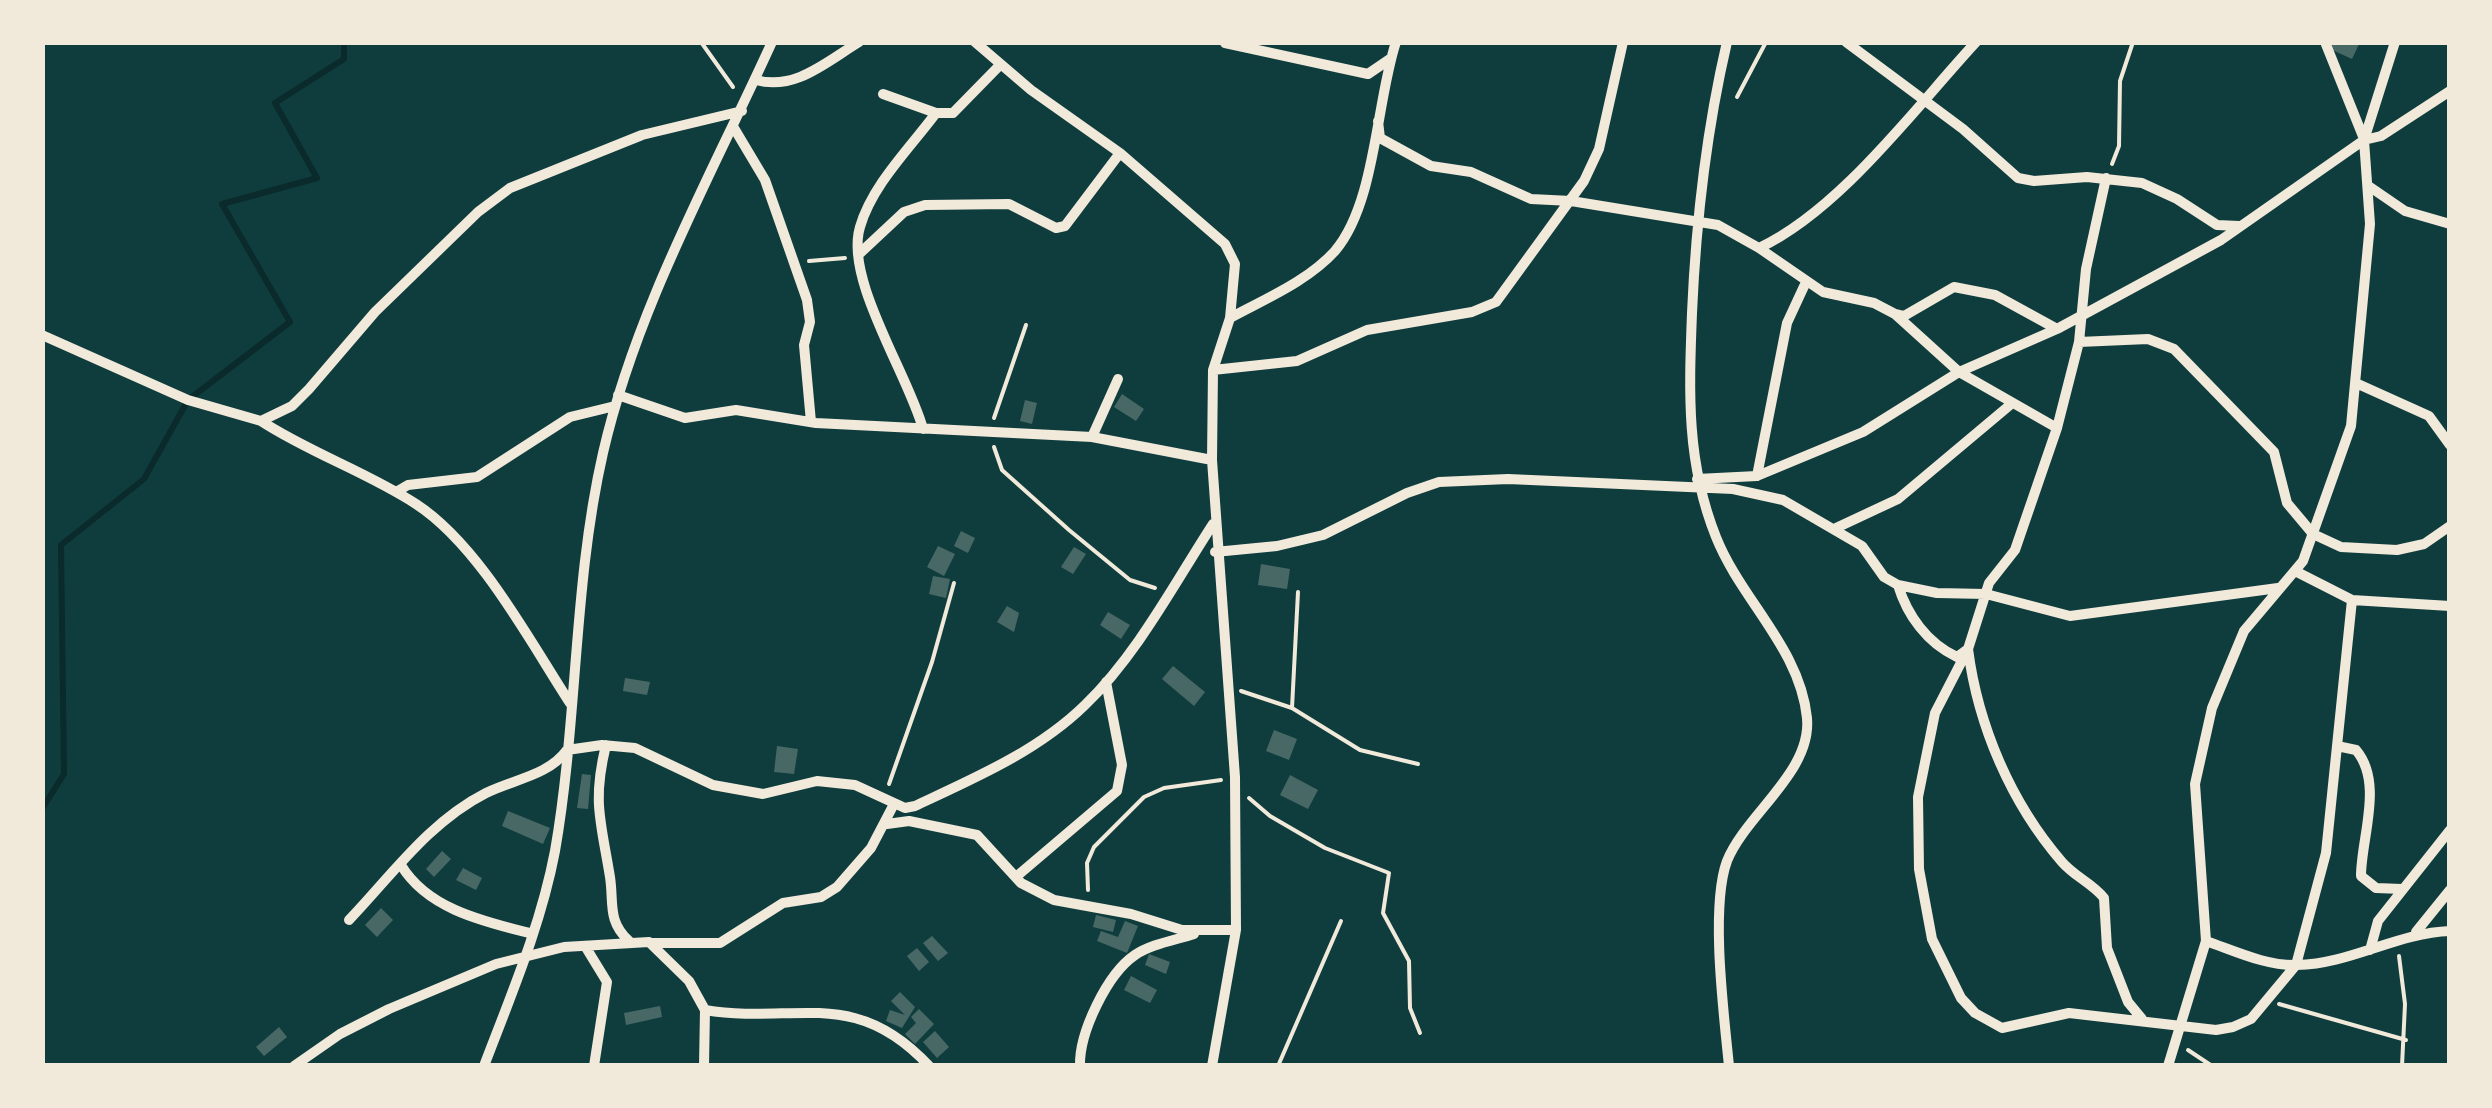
<!DOCTYPE html>
<style>
body{margin:0}
#map{position:relative;width:2492px;height:1108px;overflow:hidden;background:#0f3d3e;font-family:Montserrat,sans-serif}
canvas{display:block}
.frame{position:absolute;inset:0;border:45px solid #f1e9da;pointer-events:none}
</style>
<div id="map">
<canvas width="2492" height="1108"></canvas>
<div class="frame"></div>
</div>
<script>
const g = document.querySelector('canvas').getContext('2d');
g.lineJoin = 'round';
function strokePath(path, color, width, dash) {
  g.strokeStyle = color;
  g.lineWidth = width;
  g.lineCap = dash ? 'butt' : 'round';
  g.setLineDash(dash || []);
  g.stroke(path);
}
function paint(path, color) {
  g.fillStyle = color;
  g.fill(path, 'evenodd');
}
strokePath(new Path2D(`
 M42 809 64 774 61 545 144 479 188 400 290 322 222 204 317 178 275 103 344 59V42`), '#0a2a2b', 6);
paint(new Path2D(`
 M2332 42H2360L2352 59 2330 49Z
 M1122 394 1144 409 1136 421 1114 407Z
 M1025 400 1037 403 1032 424 1020 421Z
 M961 531 975 538 968 553 954 546Z
 M938 546 955 554 944 576 927 567Z
 M1074 547 1086 554 1073 574 1061 567Z
 M1261 564 1290 569 1287 589 1258 585Z
 M933 576 950 579 946 598 929 594Z
 M1007 606 1019 613 1014 632 997 622Z
 M1108 612 1130 625 1121 639 1100 625Z
 M1173 666 1205 692 1194 706 1162 679Z
 M625 678 650 682 647 695 623 691Z
 M1274 730 1297 739 1289 760 1266 751Z
 M777 746 798 749 794 774 774 772Z
 M582 774 591 775 588 809 577 808Z
 M1290 775 1318 790 1308 809 1280 795Z
 M508 811 550 828 543 844 502 826Z
 M442 851 451 859 434 877 426 869Z
 M463 868 482 878 476 890 456 880Z
 M381 908 393 920 377 937 365 925Z
 M1096 915 1116 920 1113 932 1093 927Z
 M1125 921 1138 926 1127 953 1097 941 1101 931 1118 937Z
 M932 936 948 953 938 961 923 943Z
 M917 948 929 962 919 971 907 956Z
 M1149 954 1170 962 1166 974 1145 965Z
 M1131 976 1157 990 1150 1003 1124 990Z
 M900 992 915 1007 902 1028 886 1021 890 1010 905 1015 891 1001Z
 M660 1006 662 1017 626 1025 624 1013Z
 M919 1009 934 1024 915 1044 905 1034 916 1023 911 1017Z
 M279 1027 287 1037 264 1056 256 1047Z
 M935 1031 949 1047 937 1058 923 1042Z`), '#486865');
strokePath(new Path2D(`
 M701 42 733 87
 M1737 97 1766 42
 M2112 164 2119 146 2120 81 2133 42
 M809 261 845 258
 M994 418 1026 325
 M994 447 1002 470 1069 530 1130 580 1155 588
 M1241 691 1292 708 1360 750 1418 764
 M1292 708 1298 592
 M889 784 932 662 954 583
 M1249 798 1270 816 1325 848 1389 873 1383 913 1409 961 1410 1008 1420 1033
 M1088 890 1087 863 1094 847 1144 797 1164 788 1221 780
 M2399 956 2405 1004 2402 1066
 M2279 1004 2406 1040
 M2188 1050 2212 1066
 M1278 1066 1341 921`), '#f1e9da', 4);
strokePath(new Path2D(`
 M975 42 1031 90 1120 153 1225 244 1235 264 1230 318 1213 370 1212 460 1235 777 1236 930 1212 1066
 M1727 42C1706 132 1696 221 1692 313 1689 392 1686 462 1716 537 1741 600 1800 648 1807 718 1812 772 1746 814 1727 861 1710 907 1724 1015 1729 1066
 M1846 42 1963 129 2018 178 2034 181 2087 177 2142 183 2177 199 2217 225 2239 226
 M2325 42 2364 139
 M1225 43 1368 74 1390 59
 M756 80C795 91 826 62 859 42
 M883 94 936 113H953L1000 65
 M1378 121 1380 138 1431 166 1471 172 1531 199 1571 201 1718 225 1759 248 1823 292 1874 303 1895 314 1959 372 2057 428
 M734 128 765 180 807 300 810 322 804 345 811 422
 M2106 178 2086 269 2079 342 2057 428 2015 550 1989 583 1968 649 1935 713 1918 797 1919 869 1932 939 1961 998 1975 1013 2002 1028 2069 1013 2216 1030 2233 1027 2251 1019 2296 965 2326 853 2352 600
 M2370 187 2405 211 2450 224
 M1759 248C1840 210 1915 108 1976 42
 M858 255 904 212 925 205 1009 204 1056 228 1065 226 1120 153
 M1896 314 1904 316 1954 287 1995 295 2057 329
 M1230 318C1265 299 1308 281 1335 251 1376 203 1376 102 1396 42
 M42 335 188 400 261 421 292 406 309 389 375 312 478 212 510 188 642 135 742 111
 M2079 342 2148 339 2174 349 2274 452 2287 503 2313 534 2341 547 2397 550 2424 544 2450 526
 M1213 370 1297 361 1367 330 1472 312 1496 302 1584 181 1599 149 1623 42
 M2358 384 2429 416 2450 445
 M618 395 685 418 736 410 816 423 1092 437 1212 460
 M261 421C310 453 367 472 416 504 479 545 529 640 570 703
 M923 429C909 376 844 279 860 227 872 185 910 148 936 113
 M1092 437 1118 379
 M1757 476 1787 323 1806 282
 M1697 479 1757 476 1863 432 1959 372 2057 329 2221 240 2364 140 2381 136 2450 91
 M396 492 408 485 477 477 570 417 615 406
 M1836 528 1898 499 2010 405
 M1215 552 1277 546 1323 535 1407 493 1439 482 1508 479 1733 489 1783 500 1862 546 1884 577 1898 585 1937 593 1986 594 2070 616 2278 588
 M2295 571 2352 600 2450 606
 M1898 585C1907 615 1927 643 1957 657L1968 649C1978 726 2011 803 2062 862 2075 877 2092 883 2104 898L2107 948 2128 1002 2142 1019
 M606 745C592 802 601 821 610 877 614 903 607 921 629 941
 M2337 746 2356 750C2384 783 2361 838 2361 876L2376 888 2402 889
 M887 824 909 821 977 835 1021 883 1054 900 1131 914 1182 930H1236
 M401 865C428 910 486 922 533 934
 M1017 876 1117 791 1122 765 1106 682
 M349 920C392 875 429 822 486 793 514 779 548 776 567 750L602 745 635 748 713 785 763 794 817 781 855 785 905 808 915 806C975 778 1038 751 1085 705 1137 655 1174 584 1213 524
 M2416 932 2450 890
 M2206 941C2235 951 2266 966 2297 965 2351 964 2396 933 2450 931
 M651 943H720L783 903 821 897 837 887 871 848 894 804
 M585 946 607 982 594 1066
 M2370 950 2378 921 2450 830
 M294 1066 340 1034 389 1009 496 964 564 947 649 942 689 981 705 1010C794 1025 854 985 929 1066
 M484 1066C511 995 541 925 555 851 578 719 573 584 603 453 636 309 711 176 772 42
 M704 1066 705 1010
 M1080 1066C1079 1033 1107 974 1135 955 1151 944 1176 940 1194 934
 M2168 1066 2206 941 2195 784 2212 708 2244 631 2303 561 2351 426 2370 224 2364 140 2395 42`), '#f1e9da', 10);
</script>
